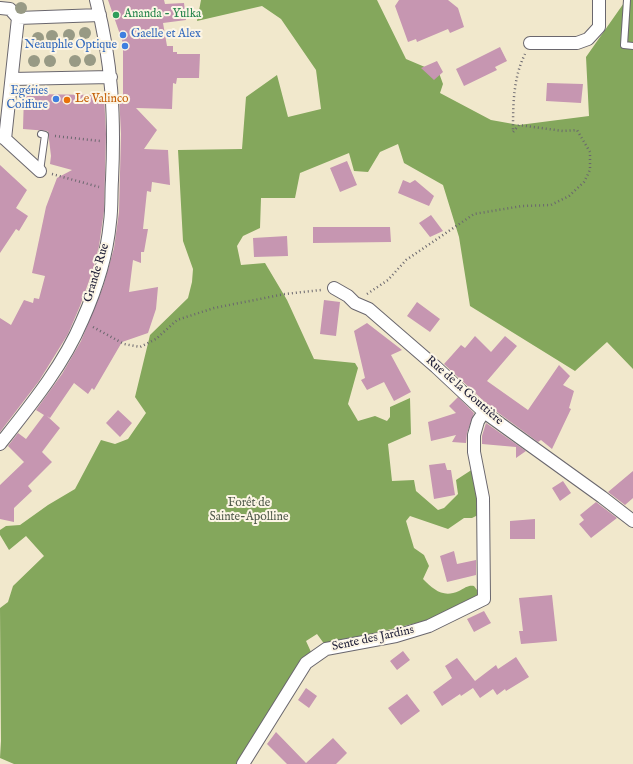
<!DOCTYPE html>
<meta charset="utf-8">
<style>
body{margin:0}
canvas{display:block;background:#f1e8cc}
</style>
<canvas width="633" height="764"></canvas>
<script>
const g = document.querySelector('canvas').getContext('2d');
g.lineJoin = 'round';
function paint(path, color) {
  g.fillStyle = color;
  g.fill(path, 'evenodd');
}
function strokePath(path, color, width, dash) {
  g.strokeStyle = color;
  g.lineWidth = width;
  g.lineCap = dash ? 'butt' : 'round';
  g.setLineDash(dash || []);
  g.stroke(path);
}
function write(font, color, halo, rows, align = 'center') {
  g.font = font + ' "IM FELL English",serif';
  g.lineWidth = 4;
  g.setLineDash([]);
  g.textBaseline = 'middle';
  g.strokeStyle = halo;
  g.fillStyle = color;
  for (const [text, x, y, turn = 0] of rows) {
    g.save();
    g.translate(x, y);
    g.rotate((+turn || 0) * Math.PI / 180);
    g.textAlign = isNaN(turn) ? turn : align;
    if (halo) g.strokeText(text, 0, 0);
    g.fillText(text, 0, 0);
    g.restore();
  }
}
paint(new Path2D(`
 M201 0H377L406 59 439 73 443 84 440 93 491 120 519 125 589 116 586 57 626 0H633V369L607 342 575 371 470 306 459 237 443 185 404 163 398 144 380 152 368 172 354 171 349 153 300 173 295 198H261L260 228 243 236 237 246 241 265 265 263 287 300 314 359 355 363 358 368 348 404 358 421 375 416 387 421 390 417V407L410 398 411 434 388 444 392 481 414 480 416 491 438 510 444 508 458 494 456 480 473 469 478 472V515L472 518H464L448 529 410 516 406 521 414 548 424 555 429 566 423 579C434 590 443 598 459 591 465 588 468 585 474 586L480 594 433 619 325 645 317 634 306 641 311 652 237 764H14L0 758 1 741 0 608 8 602 13 586 44 556 26 536 9 550 0 535V530L6 526 20 525 48 505 75 489 101 440 115 444 128 439 146 413 135 397 150 335 188 298 192 282 193 269 183 241 178 150 242 149 246 97 277 75 288 117 321 109 316 70 281 19 262 6 197 21Z`), '#84a75c');
paint(new Path2D(`
 M108 0H164L165 4 184 3 186 20 163 23 167 46H173V52H177V54H200L199 78H177L176 84 173 83 172 109 136 108 157 130 144 149 168 150 170 185 152 182 151 192 147 191 143 229H148L144 252H141V263L133 260 129 292 158 287 156 309 148 333 122 342 94 390 92 388 88 394 74 383 50 418 47 416 60 428 42 452 52 462 28 486 32 491 14 508V522L0 519V485L24 462 8 446 18 433 26 439 44 415 36 410 62 374 81 341 103 287 114 248 119 212 121 134 119 95H123V43Z
 M399 0H448L458 8 464 27 450 33 448 29 417 42 416 39 408 42 395 6Z
 M500 47 507 61 495 67 497 70 464 86 456 69Z
 M437 61 443 72 434 80 421 68Z
 M547 83 583 84 581 103 546 101Z
 M24 94 104 95 106 134 104 211 99 246 93 270 80 306 68 334 39 381 0 432V318L11 325 24 300 33 303 34 298 39 299 45 276 32 273 46 207 57 178 72 170 50 164 51 156 48 131 23 129Z
 M347 161 357 185 340 192 330 168Z
 M0 165 27 190 16 208 28 216 19 231 16 229 0 253Z
 M403 180 410 183 415 180 434 196 429 206 398 193Z
 M431 215 443 231 430 237 419 223Z
 M313 227H390L391 242 313 243Z
 M287 236 288 256 254 257 253 238Z
 M324 300 340 302 336 336 320 334Z
 M417 302 440 319 430 332 407 316Z
 M367 323 402 350 391 355 411 392 394 401 384 382 367 390 361 380 365 378 354 331Z
 M475 336 491 352 505 336 517 346 487 381 528 410 559 365 570 376 563 385 574 391 569 408 571 409 552 449 541 440 538 442 489 406 444 364 461 345 465 348Z
 M458 397 474 413 467 433 466 443 452 442 456 435 431 441 428 422 456 413 449 406Z
 M118 410 132 423 120 437 106 423Z
 M486 423 526 451 516 458V447L482 444V436Z
 M445 463 447 470H451L455 495 434 499 429 465Z
 M633 471V498L625 505 608 492Z
 M563 481 571 493 560 501 552 488Z
 M596 502 617 518 591 538 579 524 584 520 580 515Z
 M535 519V539H510V521Z
 M454 551 457 564 476 560V575L447 582 440 556Z
 M552 595 557 641 521 644 519 631H523L519 598Z
 M484 611 491 623 474 632 467 619Z
 M403 651 410 660 397 670 390 661Z
 M516 657 529 677 506 691 505 689 497 695 493 689 480 698 473 688 461 696 460 694 442 706 433 692 452 678 445 666 457 658 475 681 496 665 498 669Z
 M306 688 317 696 309 708 298 700Z
 M407 694 420 711 401 725 388 708Z
 M276 732 306 763 333 738 347 753 336 764H287L267 744Z`), '#c696b1');
const service = new Path2D(`
 M627 0 624 45 633 46
 M40 171 45 135 41 134`);
const minor = new Path2D(`
 M0 8 10 9 18 18
 M530 43H577L588 39 599 27V0
 M12 79 111 77
 M0 136 5 139 40 171
 M5 139 18 18 100 15
 M334 288 348 296 355 303 369 309 436 367 484 412 602 497 633 521
 M0 444C30 406 63 366 82 321 96 290 107 255 110 222 112 208 111 194 112 180 115 117 112 61 96 0
 M243 764 306 663 326 649 396 636 429 626 484 599 483 498 474 452V435L478 421 484 412`);
strokePath(service, '#6a676e', 8);
strokePath(minor, '#6a676e', 14);
strokePath(new Path2D(`
 M55 136 100 141
 M52 174 99 187
 M367 294 388 280 406 260 474 214 522 206 551 205 569 196 584 182 590 170V152L577 130 563 131 519 125 513 132C513 106 513 78 525 54
 M93 327 124 344 140 347 156 339 177 320 214 308 285 294 321 290`), '#6a676e', 2.5, [1, 3]);
strokePath(service, '#fff', 6);
strokePath(minor, '#fff', 12);
g.fillStyle = '#989a85';
for (const [x, y] of [
 [21,8],
 [85,33],
 [69,35],
 [52,36],
 [38,38],
 [90,60],
 [34,61],
 [50,61],
 [75,61]
]) {
  g.beginPath();
  g.arc(x, y, 6, 0, 2 * Math.PI);
  g.fill();
}
for (const [x, y, r, color] of [
 [116,15,4,"#2e9e5b"],
 [123,35,4,"#3f7fe0"],
 [125,46,4,"#3f7fe0"],
 [56,99,4,"#3f7fe0"],
 [67,100,4,"#e8710a"]
]) {
  const dot = new Path2D();
  dot.arc(x, y, r, 0, 2 * Math.PI);
  g.fillStyle = color;
  g.fill(dot);
  strokePath(dot, '#fcf5e5', 1.5);
}
write('12px', '#27864d', '#fcf5e5', [
 ["Ananda - Yulka",124,15]
], 'left');
write('12px', '#366cbe', '#fcf5e5', [
 ["Gaelle et Alex",131,35,"left"],
 ["Neauphle Optique",117,46],
 ["Egéries",48,92],
 ["Coiffure",48,106]
], 'right');
write('12px', '#c56008', '#fcf5e5', [
 ["Le Valinco",75,100]
], 'left');
write('12px', '#22223b', '#fcf5e5', [
 ["Grande Rue",97,273,-73],
 ["Rue de la Gouttière",464,391,41],
 ["Sente des Jardins",373,639,-12]
]);
write('12px', '#505a4b', '#fcf5e5', [
 ["Forêt de",249,504],
 ["Sainte-Apolline",249,518]
]);
</script>
